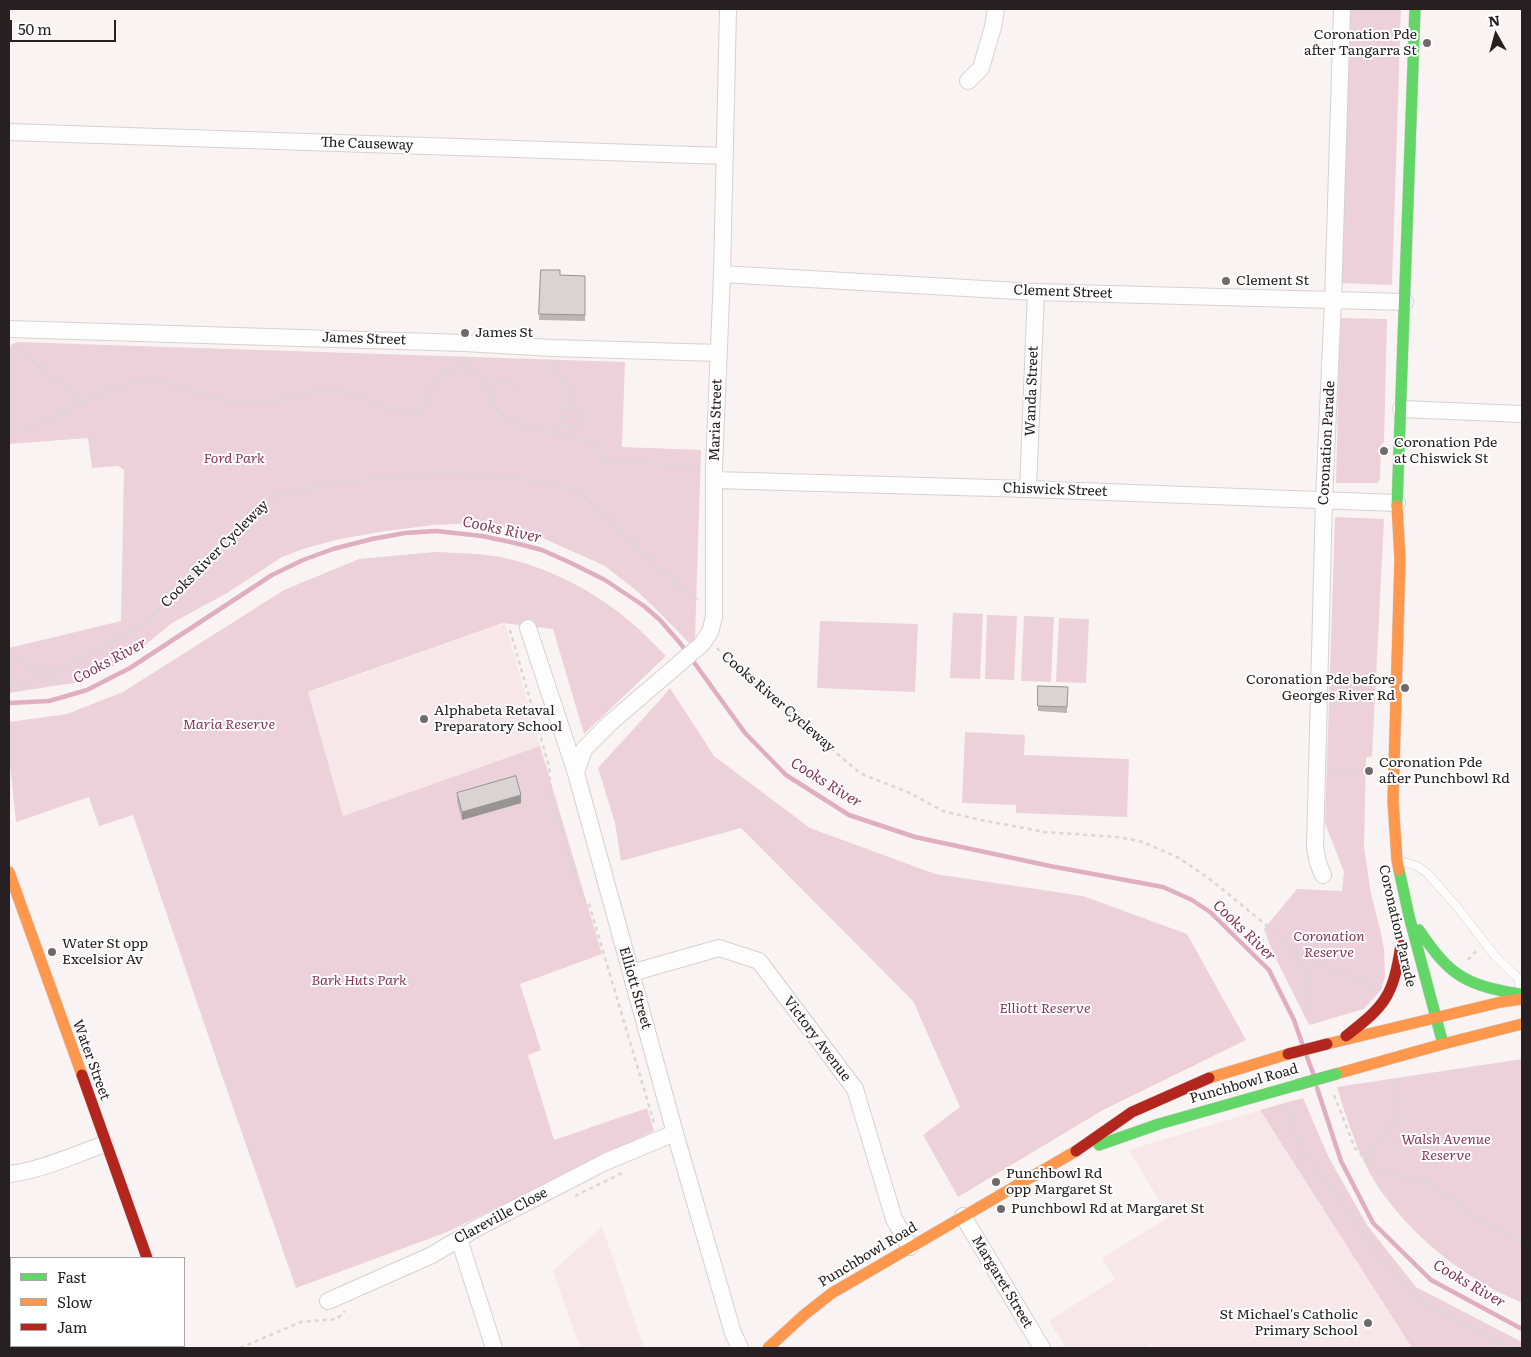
<!DOCTYPE html>
<style>
body{margin:0}
#map{position:relative;width:1531px;height:1357px;overflow:hidden;background:#f9f3f4;font-family:Literata,serif}
canvas{display:block}
.frame{position:absolute;inset:0;border:10px solid #272022;pointer-events:none}
.legend{position:absolute;left:10px;top:1257px;width:175px;height:90px;box-sizing:border-box;background:#fff;border:1px solid #a9a6a7;margin:0;padding:6px 9px;list-style:none;font-size:15px;color:#272022}
.legend li{display:flex;align-items:center;gap:10px;height:25px}
.legend b{width:25px;border:1px solid #a9a6a7}
.north{position:absolute;left:1471px;top:10px;width:50px;height:50px;-webkit-text-stroke:4px #fff;paint-order:stroke;rotate:353deg;font-size:14px;font-weight:700;line-height:20px;text-align:center;color:#272022}
.north::after{content:'';display:block;margin:auto;width:18px;height:22px;background:#272022;clip-path:polygon(50% 0,100% 100%,50% 72%,0 100%)}
.scale{position:absolute;left:10px;top:20px;width:106px;height:22px;box-sizing:border-box;border:2px solid #272022;border-top:0;padding-left:6px;font-size:15px;line-height:18px;white-space:nowrap;color:#272022;-webkit-text-stroke:4px #fff;paint-order:stroke}
</style>
<div id="map">
<canvas width="1531" height="1357"></canvas>
<div class="frame"></div>
<ul class="legend">
<li><b style="height:6px;background:#63d668"></b>Fast</li>
<li><b style="height:6px;background:#ff974d"></b>Slow</li>
<li><b style="height:6px;background:#b3261e"></b>Jam</li>
</ul>
<div class="north">N</div>
<div class="scale">50 m</div>
</div>
<script>
const g = document.querySelector('canvas').getContext('2d');
g.lineJoin = 'round';
function paint(path, color) {
  g.fillStyle = color;
  g.fill(path, 'evenodd');
}
function strokePath(path, color, width, dash) {
  g.strokeStyle = color;
  g.lineWidth = width;
  g.lineCap = dash ? 'butt' : 'round';
  g.setLineDash(dash || []);
  g.stroke(path);
}
function write(font, color, halo, rows, align = 'center') {
  g.font = font + ' Literata,serif';
  g.lineWidth = 4;
  g.setLineDash([]);
  g.textBaseline = 'middle';
  g.strokeStyle = halo;
  g.fillStyle = color;
  for (const [text, x, y, turn = 0] of rows) {
    g.save();
    g.translate(x, y);
    g.rotate((+turn || 0) * Math.PI / 180);
    g.textAlign = isNaN(turn) ? turn : align;
    if (halo) g.strokeText(text, 0, 0);
    g.fillText(text, 0, 0);
    g.restore();
  }
}
paint(new Path2D(`
 M505 623 540 746 343 816 308 693Z
 M1260 1110 1412 1348H1155L1151 1344 1144 1348H1066L1049 1321 1115 1279 1102 1258 1169 1217 1129 1150Z
 M602 1227 644 1348H580L553 1271Z`), '#f7e7eb');
paint(new Path2D(`
 M1349 9H1401L1392 285 1341 283Z
 M1340 318 1387 319 1384 442 1381 445 1380 479 1377 483H1336Z
 M17 342 625 362 622 447 701 450 695 639 689 643 663 616 638 592 605 566 527 531 475 523 434 525 386 531 340 539 306 548 282 557 227 593 172 623 133 655 110 668 80 682 9 693V648L121 621 124 470 118 466 92 468 88 438 9 444V349L12 344Z
 M1335 517 1384 519 1372 756 1366 758 1364 847 1371 894 1381 933 1384 949 1385 977 1381 990 1364 1009 1309 1025 1273 953 1264 929 1297 889 1342 891 1344 872 1325 823Z
 M435 552C456 553 479 553 500 557 547 566 598 593 633 624 645 634 655 645 666 656L584 734 553 629 503 623 308 692 343 816 540 746 602 954 520 984 541 1050 528 1055 554 1140 647 1108 654 1131 447 1232 296 1288 219 1067 133 815 99 826 89 797 16 822 9 755V722L67 714 123 692 284 590 359 559Z
 M953 613 983 614 980 679 950 678Z
 M987 615 1017 616 1014 680 985 679Z
 M1024 616 1054 617 1051 682 1021 681Z
 M1059 618 1089 619 1086 683 1056 682Z
 M820 621 918 624 915 692 817 688Z
 M670 688 714 756 810 828 935 874 1083 896 1187 934 1246 1040 1103 1110 958 1197 923 1135 960 1107 913 1001 741 828 621 861 615 823 598 768 659 701Z
 M965 732 1025 735 1024 755 1129 759 1127 817 1016 813V805L962 803Z
 M1522 1059V1303C1510 1297 1497 1292 1485 1285 1438 1257 1396 1219 1369 1172 1356 1147 1345 1114 1337 1087Z
 M1303 1098 1329 1158 1367 1225 1416 1287 1522 1342V1348H1412L1260 1110Z`), '#edd1da');
strokePath(new Path2D(`
 M9 703 49 701 87 690 130 668 272 575 303 560 333 549 372 539 405 533 436 531 482 536 515 543 542 550 571 563 605 580 644 606 660 620 680 643 745 733 786 775 849 815 915 837 1050 866 1163 887 1192 900 1210 912 1269 970 1294 1020 1302 1043
 M1307 1057 1313 1073
 M1317 1088 1341 1161 1373 1223 1431 1280 1522 1329`), '#e0aec0', 4.5);
const lane = new Path2D(`
 M1401 861 1417 866 1427 873 1458 908 1495 956 1518 978 1521 990`);
const street = new Path2D(`
 M968 81 981 68 993 27 996 9
 M9 132 725 156
 M722 274 1036 292 1405 302
 M9 329 464 343 553 348 718 353
 M1401 409 1522 414
 M714 480 1028 489 1397 503
 M1028 489 1036 292
 M528 628 576 773 675 1133 733 1333 740 1348
 M576 773 584 749 610 723 702 644 710 632 714 617V467L722 274 728 9
 M1323 875 1318 863 1315 847 1324 500 1333 300 1342 9
 M631 973 719 948 759 961 855 1089 894 1219 910 1247
 M9 1174C42 1170 74 1155 105 1144
 M963 1216 1042 1348
 M459 1239 494 1348
 M328 1301 432 1255 477 1228 605 1162 675 1133
 M9 1333 11 1332`);
const fast = new Path2D(`
 M1397 506 1415 9
 M1399 870 1409 916 1443 1044
 M1419 930C1450 976 1465 985 1520 994
 M1099 1145 1159 1124 1297 1085`);
const slow = new Path2D(`
 M1397 506 1400 559 1393 801 1397 860 1399 870
 M9 872 82 1075
 M1327 1044 1501 1002 1522 999
 M1336 1074 1443 1044 1522 1024
 M1209 1078 1288 1054
 M768 1348 804 1315 832 1293 1076 1151`);
const jam = new Path2D(`
 M1346 1036C1386 1005 1393 996 1401 945
 M82 1075 147 1258
 M1076 1151 1132 1112 1209 1078
 M178 1346 179 1348`);
strokePath(lane, '#d7d0d2', 9);
strokePath(street, '#d7d0d2', 18);
strokePath(fast, '#d7d0d2', 12);
strokePath(slow, '#d7d0d2', 12);
strokePath(jam, '#d7d0d2', 12);
strokePath(new Path2D(`
 M14 345 83 402
 M464 357V366C470 370 477 374 482 380 490 391 492 409 504 416 530 433 561 431 588 443 597 447 604 457 612 462L698 466
 M553 362C553 374 564 380 569 390 572 396 573 403 573 409
 M487 390 502 380 517 387
 M559 434 562 409H583V424H561
 M13 436 101 394 127 383 153 380 176 386 205 396 232 402 267 403 328 389 346 391 359 396 373 404 401 413 416 411 426 404 435 383 446 373 457 368 464 366
 M510 630 549 766 551 796 582 900 589 904 655 1126
 M717 648 722 654 855 769 864 775 910 793 943 811 981 820 1045 832 1118 837 1143 842 1179 858 1211 880 1282 938 1294 951 1303 967 1314 1026
 M9 650 30 667 56 671
 M9 687 18 686 57 671 131 632 157 612 179 587 257 508 268 499 283 493 342 483 405 476 457 474 537 481 576 491 588 499 617 526 649 559 680 587 698 599
 M1331 771 1368 773
 M1295 951 1372 987
 M1468 960 1478 949
 M1334 1095 1355 1148 1374 1168 1380 1172 1396 1176 1429 1183 1440 1189 1466 1211 1522 1243
 M1286 1108 1301 1151 1327 1183 1384 1261 1423 1303 1510 1348
 M1367 1161 1377 1141 1398 1119 1393 1078
 M575 1196 622 1173
 M240 1348 301 1322 337 1319 345 1311`), '#d9d6d7', 2.5, [4, 4]);
strokePath(lane, '#fefdfd', 8);
strokePath(street, '#fefdfd', 16);
strokePath(fast, '#63d668', 11);
strokePath(slow, '#ff974d', 11);
strokePath(jam, '#b3261e', 11);
const fastBridge = new Path2D(`
 M1297 1085 1336 1074`);
const jamBridge = new Path2D(`
 M1288 1054 1327 1044`);
strokePath(fastBridge, '#b8a7ad', 12, []);
strokePath(jamBridge, '#b8a7ad', 12, []);
strokePath(fastBridge, '#63d668', 11);
strokePath(jamBridge, '#b3261e', 11);
paint(new Path2D(`
 M541 270 560 275 585 276V321L539 320Z
 M1038 686 1068 687 1067 713 1038 711Z
 M457 793 521 803 462 820 457 802Z`), '#bbb5b6');
paint(new Path2D(`
 M521 795V803L462 820V812Z`), '#989494');
const building = new Path2D(`
 M541 270H560V275L585 276V315L539 314Z
 M1038 686 1068 687 1067 707 1038 706Z
 M516 776 521 795 462 812 457 793Z`);
paint(building, '#d9d3d4');
strokePath(building, '#989494', 1);
for (const [x, y, r, color] of [
 [1427,43,5,"#706a6c"],
 [1226,281,5,"#706a6c"],
 [465,333,5,"#706a6c"],
 [1384,451,5,"#706a6c"],
 [1405,688,5,"#706a6c"],
 [424,719,5,"#706a6c"],
 [1369,771,5,"#706a6c"],
 [52,952,5,"#706a6c"],
 [996,1182,5,"#706a6c"],
 [1001,1209,5,"#706a6c"],
 [1368,1323,5,"#706a6c"]
]) {
  const dot = new Path2D();
  dot.arc(x, y, r, 0, 2 * Math.PI);
  g.fillStyle = color;
  g.fill(dot);
  strokePath(dot, '#fff', 2);
}
write('14px', '#272022', '#fff', [
 ["Coronation Pde",1417,35,"right"],
 ["after Tangarra St",1417,51,"right"],
 ["Clement St",1236,281],
 ["James St",475,333],
 ["Coronation Pde",1394,443],
 ["at Chiswick St",1394,459],
 ["Coronation Pde before",1395,680,"right"],
 ["Georges River Rd",1395,696,"right"],
 ["Alphabeta Retaval",434,711],
 ["Preparatory School",434,727],
 ["Coronation Pde",1379,763],
 ["after Punchbowl Rd",1379,779],
 ["Water St opp",62,944],
 ["Excelsior Av",62,960],
 ["Punchbowl Rd",1006,1174],
 ["opp Margaret St",1006,1190],
 ["Punchbowl Rd at Margaret St",1011,1209],
 ["St Michael's Catholic",1358,1315,"right"],
 ["Primary School",1358,1331,"right"]
], 'left');
write('14px', '#272022', '#fff', [
 ["The Causeway",367,144,2],
 ["Clement Street",1063,292,2],
 ["James Street",364,339,2],
 ["Wanda Street",1032,391,-88],
 ["Maria Street",716,420,-88],
 ["Coronation Parade",1327,443,-87],
 ["Chiswick Street",1055,490,2],
 ["Cooks River Cycleway",215,554,-45],
 ["Cooks River Cycleway",778,702,41],
 ["Coronation Parade",1397,926,77],
 ["Elliott Street",635,988,74],
 ["Victory Avenue",817,1039,53],
 ["Water Street",91,1060,70],
 ["Punchbowl Road",1244,1084,-16],
 ["Clareville Close",501,1216,-28],
 ["Punchbowl Road",868,1255,-31],
 ["Margaret Street",1002,1282,59]
]);
write('italic 14px', '#893658', '#fff', [
 ["Ford Park",234,459],
 ["Maria Reserve",229,725],
 ["Coronation",1329,937],
 ["Reserve",1329,953],
 ["Bark Huts Park",359,981],
 ["Elliott Reserve",1045,1009],
 ["Walsh Avenue",1446,1140],
 ["Reserve",1446,1156]
]);
write('italic 15px', '#873356', '#fff', [
 ["Cooks River",502,530,12],
 ["Cooks River",110,661,-28],
 ["Cooks River",826,783,32],
 ["Cooks River",1244,931,44],
 ["Cooks River",1469,1284,30]
]);
</script>
